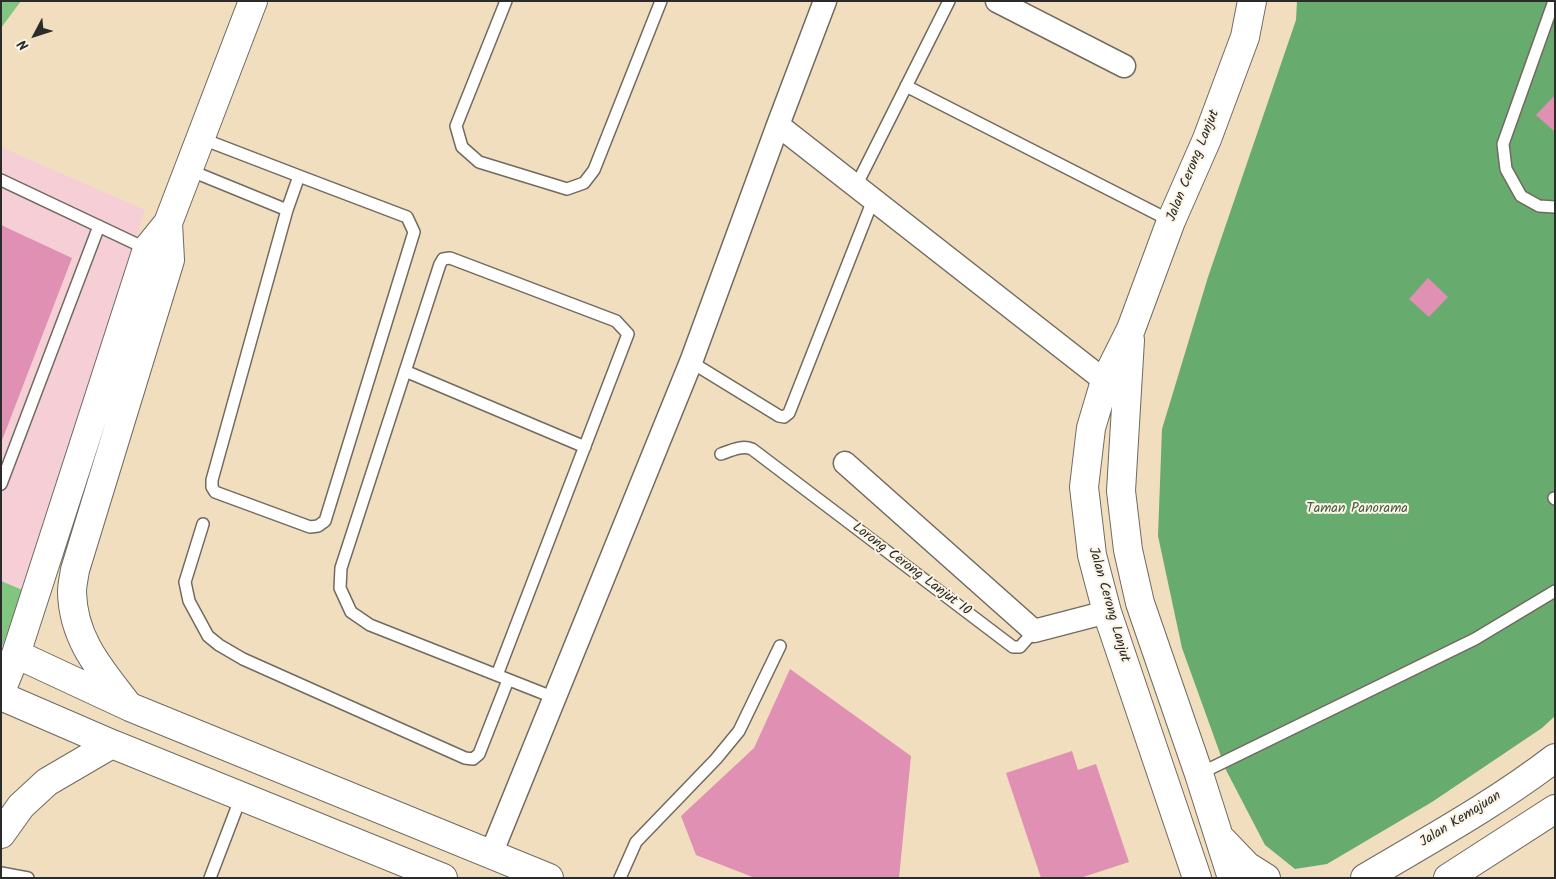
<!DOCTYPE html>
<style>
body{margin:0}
#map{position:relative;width:1556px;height:879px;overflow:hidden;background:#f1debf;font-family:Kalam,sans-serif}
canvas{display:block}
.frame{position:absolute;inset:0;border:2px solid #2b2b2b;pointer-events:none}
.north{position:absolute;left:10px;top:10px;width:50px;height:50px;-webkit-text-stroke:4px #fcf5e5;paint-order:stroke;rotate:230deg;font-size:14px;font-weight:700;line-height:20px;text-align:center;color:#2b2b2b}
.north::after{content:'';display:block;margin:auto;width:18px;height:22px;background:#2b2b2b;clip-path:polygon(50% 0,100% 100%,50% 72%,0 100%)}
</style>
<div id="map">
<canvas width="1556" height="879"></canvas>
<div class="frame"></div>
<div class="north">N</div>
</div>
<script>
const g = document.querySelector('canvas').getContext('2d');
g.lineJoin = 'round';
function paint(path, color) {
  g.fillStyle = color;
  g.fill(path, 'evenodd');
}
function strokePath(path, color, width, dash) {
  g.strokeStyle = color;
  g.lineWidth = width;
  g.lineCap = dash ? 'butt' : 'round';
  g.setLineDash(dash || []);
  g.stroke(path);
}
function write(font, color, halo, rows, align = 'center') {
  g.font = font + ' Kalam,sans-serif';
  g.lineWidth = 4;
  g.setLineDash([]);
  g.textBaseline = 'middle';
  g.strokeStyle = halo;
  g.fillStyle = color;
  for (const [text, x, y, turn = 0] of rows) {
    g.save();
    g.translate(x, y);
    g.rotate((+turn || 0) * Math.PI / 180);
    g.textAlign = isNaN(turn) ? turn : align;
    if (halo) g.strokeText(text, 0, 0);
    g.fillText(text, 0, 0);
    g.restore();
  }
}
paint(new Path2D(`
 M1 147 145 210 25 591 1 581Z`), '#f6cfd6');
paint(new Path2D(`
 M1 1H21L1 28Z
 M1 581 25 591 1 649Z`), '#80c681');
paint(new Path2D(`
 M1297 1H1555V716L1542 728 1432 802 1327 864 1295 869 1265 845 1226 770 1182 648 1158 536 1162 429 1208 277 1296 20Z`), '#68ab6f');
paint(new Path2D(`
 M1555 95V132L1536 115Z
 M1 225 72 258 1 443Z
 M1428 278 1448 297 1429 317 1409 299Z
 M790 669 911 756 899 878H755L696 855 681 816 754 748Z
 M1072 751 1078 770 1096 764 1129 862 1080 878H1041L1006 773Z`), '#e090b2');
const lane = new Path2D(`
 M506 1 456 126 462 147 479 162 567 189 584 183 594 170 661 1
 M1554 1 1503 144 1506 169 1521 196 1539 206 1555 207
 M906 86 1171 221
 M200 138 299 176
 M189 170 287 210
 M299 176 407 217 414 232 325 521 318 526 310 527 215 492 212 487V480L287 210Z
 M1 180 147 249
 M856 186 949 1
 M691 362 779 416 784 417 789 413 873 200
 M405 371 585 447
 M721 454C732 450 742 445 752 449L1013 647H1020L1034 631
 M1 484 99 226
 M1554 498 1555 499
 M203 524 185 582 189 601 208 636 219 645 243 659 465 758 473 759 479 754 508 680
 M497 675 628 334 616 321 450 258 443 259 440 264 341 568 340 588 351 612 370 625 555 698
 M1199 774 1475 639 1555 591
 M1 873 28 878
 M210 878 241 797
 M620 878 636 842 716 759 739 731 780 646`);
const street = new Path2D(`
 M997 1 1124 66
 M778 125 1105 381
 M845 463 1034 631 1107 612
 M491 854 691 362 778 125 825 1`);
const secondary = new Path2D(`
 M1130 340 1121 491 1128 550 1140 603 1199 774 1232 878
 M16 654 130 707 549 878
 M1 691 16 654 147 249 168 223 253 1
 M1 696 112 744 443 878
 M127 704C100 669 73 639 72 592 72 585 74 577 75 570L170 260 168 223
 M1 834 21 806 47 782 112 744
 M1222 840 1247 866 1266 878
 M1197 878 1107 612 1092 555 1084 487 1091 428 1105 381 1131 329 1171 221 1207 139 1245 37 1252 1
 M1365 878C1429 840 1495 804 1555 758
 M1448 878 1555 809`);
strokePath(lane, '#706a5f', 14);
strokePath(street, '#706a5f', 25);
strokePath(secondary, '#706a5f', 30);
strokePath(lane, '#fff', 11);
strokePath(street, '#fff', 22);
strokePath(secondary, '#fff', 28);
write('14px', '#2b2b2b', '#fcf5e5', [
 ["Jalan Cerong Lanjut",1194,166,-68],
 ["Lorong Cerong Lanjut 10",911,570,37],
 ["Jalan Cerong Lanjut",1108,605,74],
 ["Jalan Kemajuan",1461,820,-32]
]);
write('14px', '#445a45', '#fcf5e5', [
 ["Taman Panorama",1357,510]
]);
</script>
